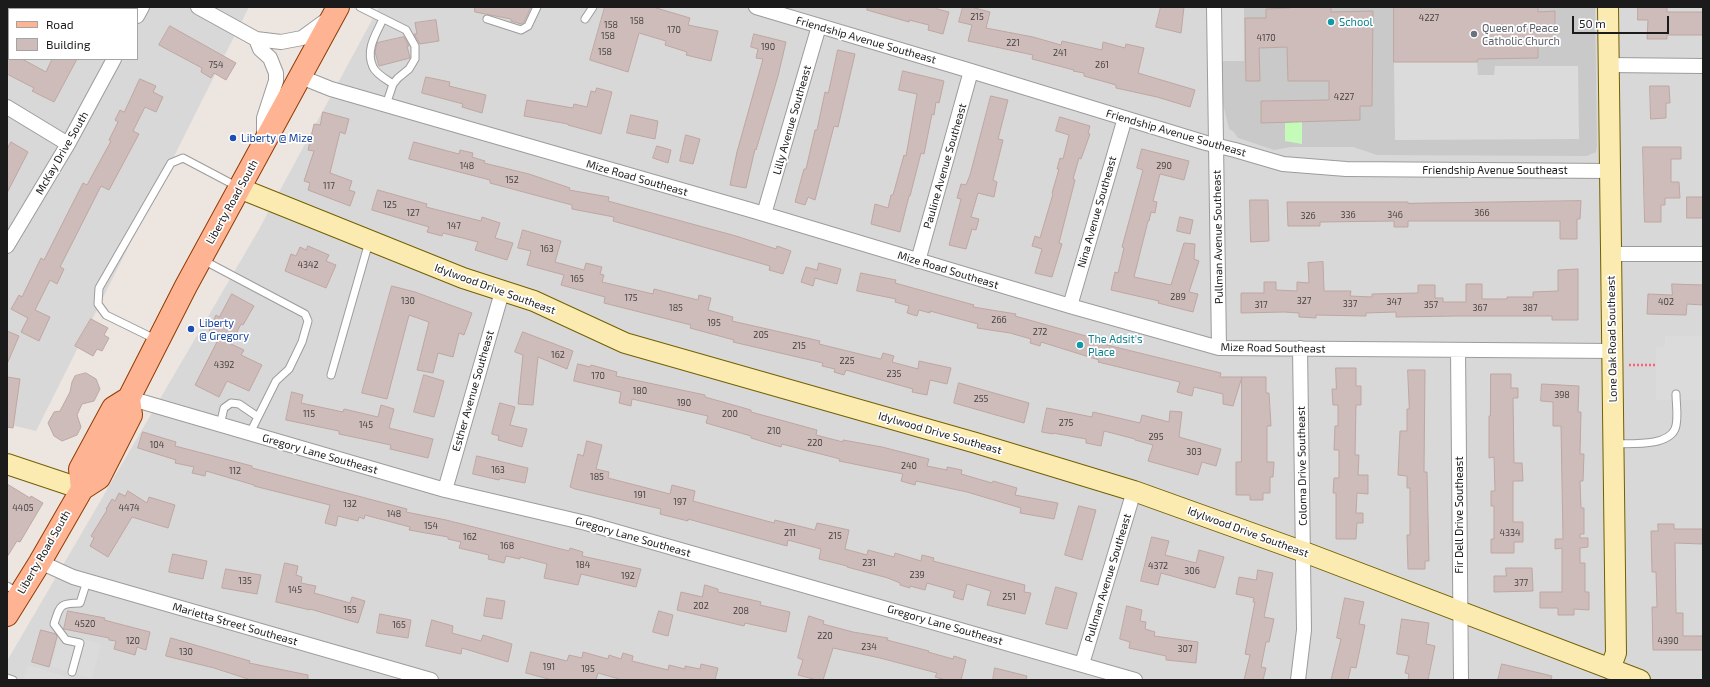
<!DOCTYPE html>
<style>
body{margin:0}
#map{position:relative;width:1710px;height:687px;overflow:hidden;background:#ede5e0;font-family:"Exo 2",sans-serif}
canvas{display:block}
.frame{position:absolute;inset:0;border:8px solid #1b1b1b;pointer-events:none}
.legend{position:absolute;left:8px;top:8px;width:130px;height:52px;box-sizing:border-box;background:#fff;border:1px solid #a4a4a4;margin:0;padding:5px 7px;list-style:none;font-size:12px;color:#1b1b1b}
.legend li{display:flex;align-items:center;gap:8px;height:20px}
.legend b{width:20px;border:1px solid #a4a4a4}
.scale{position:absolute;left:1572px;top:16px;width:97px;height:18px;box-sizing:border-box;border:2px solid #1b1b1b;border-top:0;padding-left:5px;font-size:12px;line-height:14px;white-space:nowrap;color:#1b1b1b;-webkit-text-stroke:3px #fff;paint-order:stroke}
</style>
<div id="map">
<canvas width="1710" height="687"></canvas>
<div class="frame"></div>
<ul class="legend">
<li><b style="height:5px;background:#feb493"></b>Road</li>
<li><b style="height:11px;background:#cdbcb9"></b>Building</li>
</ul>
<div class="scale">50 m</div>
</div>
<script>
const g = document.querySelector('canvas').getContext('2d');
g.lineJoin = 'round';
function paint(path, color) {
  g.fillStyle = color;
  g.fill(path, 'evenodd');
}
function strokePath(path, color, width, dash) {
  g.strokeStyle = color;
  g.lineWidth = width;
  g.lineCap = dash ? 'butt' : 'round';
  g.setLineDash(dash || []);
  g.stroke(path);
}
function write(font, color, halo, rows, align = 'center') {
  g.font = font + ' "Exo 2",sans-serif';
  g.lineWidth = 3.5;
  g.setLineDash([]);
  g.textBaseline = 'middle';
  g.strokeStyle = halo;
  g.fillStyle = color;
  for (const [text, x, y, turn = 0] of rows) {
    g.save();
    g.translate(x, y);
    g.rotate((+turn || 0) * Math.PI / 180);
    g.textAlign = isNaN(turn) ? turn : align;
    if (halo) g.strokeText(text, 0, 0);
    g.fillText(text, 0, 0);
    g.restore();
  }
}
paint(new Path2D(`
 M7 7H249L36 431 7 424ZM9 9H137V59H9Z
 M379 7H1703V680H7V661L258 231Z`), '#d9d8d8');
paint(new Path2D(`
 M1221 7H1595L1597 146 1596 152 1587 156 1377 155 1353 147H1291L1274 150 1238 138 1233 131 1229 129 1221 95Z`), '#c9c9c9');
paint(new Path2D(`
 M1302 121V144L1285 141V123Z`), '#c5fbb9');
paint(new Path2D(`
 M1222 7H1244V61H1222Z
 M1394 62H1477L1478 75H1494L1495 66H1578L1579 139 1395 140Z
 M1665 336H1703V400H1656V347L1665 346Z
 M60 633 101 644 92 679 51 666Z
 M28 665 78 680H23Z`), '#dbdbdb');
const building = new Path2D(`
 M475 7H531L524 22 521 24 511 21V19L475 12Z
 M605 7H653L690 18 688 25 718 31 711 61 686 55 687 52 665 45 666 41 639 33 628 72 590 60Z
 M868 7H937V9L949 12 943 34 928 30 929 25 909 20V22L867 10Z
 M963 7H971L990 12 986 28 1033 37 1061 45 1062 41 1102 50 1103 42 1125 48 1126 44 1144 48 1138 73 1195 90 1190 107 1157 97 1116 88V85L1084 76V73L1073 71 1074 70 1032 59 1033 55 968 41 972 25 959 22Z
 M1161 7H1184L1181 33 1156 27Z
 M1290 7H1331V12L1373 11 1372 106H1360V120L1261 123V101L1329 100V81H1288L1287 47 1259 48 1260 81H1246L1245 18H1266V9L1290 8Z
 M1394 7H1538V12L1555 11V38L1538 39V58L1478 59 1477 62H1394Z
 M1638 7H1667V12H1703V35H1667V39H1647L1648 20H1638Z
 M436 20 439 41 420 44 414 34H417L415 23Z
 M170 26 236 63 226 80 214 73 211 78 201 72 202 68 159 45Z
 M754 34 786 42 778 76 756 150 755 149 746 188 730 185 737 152 763 59 756 58 758 49 751 47Z
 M404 37 409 46H407L410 58 379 66 375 52 377 43Z
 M838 50 855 54 838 127 834 126 815 200 808 197 805 205 795 202 804 169H806L815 130H817L825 92 828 93Z
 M7 59H22L46 72 52 59H77L54 102 32 91 34 88 7 74Z
 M903 71 944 81 939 103 936 102 934 115 932 114 924 154 921 153 910 196H909L900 232 871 224 875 204 888 208 891 195H893L904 155 906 156 917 94 899 90Z
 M426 77 450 82 449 86 486 95 482 113 462 107 463 104 422 93Z
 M140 79 156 86 153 92 163 97 156 112 145 107 133 131 139 134 109 190 101 186 60 267 64 269 57 284 50 280 35 310 50 317 39 341 21 332 28 318 11 309 19 295 22 297 41 258 44 260 83 183 87 185 111 141 109 140 118 122 115 120 120 110 124 112Z
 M1650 86H1669L1670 103H1666V118L1651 119Z
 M597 88 612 92 601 134 568 125V124L524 116 527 100 573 108 574 104 587 107 591 91 595 92Z
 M991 96 1008 100 998 139 1003 140 993 180 997 182 994 197 978 193 971 217 979 219 976 230 972 229 966 249 949 245 961 199 957 198 961 184 966 185 970 175Z
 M323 112 349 119 345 134 340 132 330 173 352 181 349 190 355 192 350 206 308 190 310 183 304 181 314 151 308 150 314 124 320 125Z
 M631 115 658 121 655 139 627 133Z
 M1060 117 1090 126 1088 133 1090 134 1081 159 1079 158 1073 179 1075 180 1059 243 1062 244 1052 277 1035 273 1042 249 1032 246 1035 236 1040 238 1053 194 1052 193 1059 169H1057L1060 158 1063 159 1069 135 1056 131Z
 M686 135 700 139 693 164 680 161Z
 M11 142 28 152 7 193V150Z
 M414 142 459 154 460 150 473 153 472 157 485 161 484 163 529 174 570 188 569 190 609 197 608 201 736 236 776 249 777 246 791 251 783 274 769 270 770 266 613 221 614 217 572 209V205L490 183V180L409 159Z
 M657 146 671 150 668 163 653 158Z
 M1643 147H1681V159H1671V182H1679L1680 198H1665V205H1661V222H1645Z
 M1142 149 1189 161 1184 180 1160 174 1153 201 1157 202 1155 213 1151 212 1149 221H1148L1134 277 1171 285 1184 243 1195 244 1194 259 1199 261 1189 292 1198 294 1193 312 1158 303 1159 301 1111 290 1115 272 1118 273 1124 248 1122 247 1143 170 1137 168Z
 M378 190 427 204 426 207 481 221 482 217 500 223 495 238 513 243 507 260 475 250 478 242 443 233 442 236 427 232 429 227 372 210Z
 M1687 197H1703V218H1687Z
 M1250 200H1268L1269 241 1251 242Z
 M1581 201 1580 219H1577V239H1560V221H1408V227H1394V221L1320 222V226H1288L1287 202H1408V203Z
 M1180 217 1193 220 1190 234 1177 231Z
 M523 230 561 241 555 262 584 270 586 263 602 267 600 274 604 275 602 282 653 294 654 289 698 300 699 295 711 298 708 310 733 317 732 321 820 341 819 344 872 357 881 359 883 353 894 356 892 362 918 369 919 361 951 368 947 384 930 380 927 395 912 392 913 389 846 370 844 375 834 372 835 369 822 366 823 363 733 342 734 340 690 328 691 325 604 303 605 297 561 285 564 275 527 265 531 251 518 248Z
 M308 246 329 255 326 261 336 265 326 288 285 271 291 254 296 256 300 247 306 250Z
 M1323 262 1324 291H1351L1350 296 1372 297V294L1418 293V285H1435V298H1443V302H1466V284H1482V299H1507V297H1533V292L1558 291V270L1578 269V320H1552V316H1456L1396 317V312L1366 313V316L1316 315V318L1299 317V313L1284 312 1241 313V293H1264V282H1276V290L1297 291V282L1309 283 1308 263Z
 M819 263 841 269 837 284 815 278 813 286 801 282 806 267 817 270Z
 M861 273 896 280 895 283 974 305 973 307 1016 314 1015 316 1086 336 1099 341V343L1221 373 1220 377H1242L1233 406 1223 404V394L1194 387 1192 396 1177 392 1180 382 1098 362 1099 360 1041 342 1040 346 1030 343 1031 339 1010 333 977 328 978 324 930 311V313L919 310 917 316 907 313 909 306 895 302 896 299 857 291Z
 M1672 284 1703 285V305L1687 304 1686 315 1647 314 1648 294 1672 295Z
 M392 286 415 292 472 313 464 335 459 333 453 357 438 353 433 373 417 370 429 322 409 315 387 399 362 393Z
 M232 294 254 306 243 325 241 324 231 344 244 350 241 355 262 365 249 391 227 381 219 397 195 385 220 336 209 331 216 315 219 317Z
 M91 319 108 328 104 335 109 338 102 351 97 349 93 356 75 346Z
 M7 331 19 336 7 364Z
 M523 332 573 351 567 369 538 357 533 405 518 404 523 355 515 352Z
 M578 364 590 367 591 365 617 372 616 376 705 395V397L751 410V412L817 430 816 435 843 442V440L882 447 929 459 927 466 947 470V467L962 470 961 474 992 483 993 481 1017 488 1015 495 1058 503 1054 519 1020 513 1021 508 967 492 916 481 915 485 901 481 903 474 839 461 840 459 782 444 781 447 751 438V436L706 423 708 416 632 399 631 406 619 403 621 392 574 381Z
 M1336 368H1356V386H1361V405H1356L1355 455H1359L1358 475H1368V494L1357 493 1356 513H1363V523H1357L1356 539H1336V493H1333L1334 478H1339V450H1334L1335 426H1338V405H1333L1332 389H1336Z
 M1408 370H1425L1424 472H1427L1429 561H1425V569H1408L1407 535H1410V488H1407V476L1398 475 1400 431H1407V409H1409Z
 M86 373 96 379 100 389 94 401 82 404 77 415 81 427 77 435 62 441 54 436 48 423 54 412 60 411 70 392 72 382 75 376Z
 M1491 374H1511V388H1518V398H1513L1514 463H1522L1523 481H1513V522H1523V542H1514V553H1491V539H1494V506H1491V491H1495L1494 457 1489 458V416H1490Z
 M424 375 444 381 434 417 414 412Z
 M7 377 20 379 13 428 7 427Z
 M1242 377H1266V393H1269L1271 426H1267V462H1274L1273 477H1270V493H1263V500H1250V495H1236V462H1241Z
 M959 383 1029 403 1024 423 954 403Z
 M1542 384 1579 386 1578 412H1581L1580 454H1584L1583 481H1580L1581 508H1584V534H1580V538H1588V547L1580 548V563H1585V592H1589V610L1574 609V615H1558V608H1540V592H1562V548L1555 549V539H1563L1561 426H1553V402L1541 401Z
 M292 392 303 395 301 403 343 412 344 409 378 417 381 405 394 409 389 428 433 439 428 458 390 449 391 445 339 434V431L286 420Z
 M500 403 515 407 510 425 527 429 522 447 498 440 499 436 492 434Z
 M1047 408 1092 417 1093 412 1140 423 1142 415 1169 422 1170 411 1182 412 1179 437 1221 449 1216 466 1202 462 1198 475 1148 461 1153 445 1135 440V439L1104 431 1101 446 1086 443V439L1053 433V434L1042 432Z
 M143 432 176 442 175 446 252 466V468L407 509 406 512 446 520 569 551 570 548 583 552 582 556 641 569 636 587 581 574 578 585 544 578 547 564 520 557V559L506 556 504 563 488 559 489 555 459 548 461 542 448 539V537L409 530 410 527 365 515 364 519 359 517 358 521 338 516 336 526 325 523 330 505 254 486V485L206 471 205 476 192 473 194 467 175 463 176 460 138 448Z
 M587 441 602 445 596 469 609 472 608 478 670 494 672 485 695 491 693 501 774 523 775 520 815 530 817 523 849 530 845 549 867 555 868 550 894 557 895 553 921 561 922 555 934 558 933 561 1025 585 1024 592 1031 593 1025 614 987 605 991 591 967 584 963 600 953 597 955 591 927 583 925 590 910 586V588L900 585V583L888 578 847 567V566L819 559 821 549 788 540 787 546 688 519V521L660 514 661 509 575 489 570 487 578 454 583 456Z
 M477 456 528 468 525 483 500 478 499 480 473 474Z
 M7 484 30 498 31 496 43 503 20 542 17 541 7 557Z
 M128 491 147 503 149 497 175 505 168 528 132 517 108 557 90 546 94 538 91 536 107 510 106 509 112 499 115 501 119 493 125 496Z
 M1079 506 1096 510 1082 560 1065 555Z
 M1658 524H1674V529H1703V544L1675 543 1676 613H1683V636H1703V650H1653L1652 607H1657L1656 572H1652L1651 531H1658Z
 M1152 537 1169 541 1165 555 1196 563 1199 550 1224 557 1215 588 1161 573 1158 585 1141 581Z
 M173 554 207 561 203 579 169 572Z
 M285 563 298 566 296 575 302 577 301 583 316 586 314 593 350 603 352 597 365 601 358 623 310 609V610L276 602Z
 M1506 568H1532L1533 591 1494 592V576H1506Z
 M226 569 261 575 257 594 222 588Z
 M1258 570 1273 573 1264 617 1274 619 1269 642H1266L1261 667 1266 668 1263 680H1244L1250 655 1245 654 1255 602H1253L1254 598 1236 594 1239 577 1256 580Z
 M705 585 718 589V592L761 602 760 605 790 612 786 632 745 623 744 626 677 610 681 592 702 597Z
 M1056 587 1077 593 1067 629 1046 624Z
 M487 598 505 601 502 619 484 616Z
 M1345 598 1364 602 1359 624 1365 625 1356 668 1351 667 1348 680H1331L1341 639 1337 638Z
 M1127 606 1142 610 1140 621 1146 622 1145 629 1155 632 1154 636 1198 642 1196 663 1166 660V656L1129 648 1130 642 1120 639Z
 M68 611 105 618 104 620 150 632 146 650 137 647 135 655 114 649 116 641 109 640V638L64 629Z
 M659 611 673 615 668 636 653 632Z
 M380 614 411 620 408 638 377 633Z
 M809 616 824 621 823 624 853 632 888 638 887 640 929 651 928 652 953 659 954 656 966 660 961 680H946L935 677 937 673 880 658 833 648 823 680H817L798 675 803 660 798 658Z
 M1402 619 1429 623 1426 644 1435 646 1428 680H1408L1409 674 1405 673 1409 656 1397 654Z
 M432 620 453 626 452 633 481 641 483 635 512 644 508 662 462 648 461 654 426 646Z
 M41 630 56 634 57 637 49 667 32 662Z
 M171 638 250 661 249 663 308 675V680H251L214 668 166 656Z
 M531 652 567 661 569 655 582 658 583 652 608 659 609 655 621 659 623 653 633 656 632 661 668 670 669 665 685 669V666L700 669 701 664 718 668 715 680H619V679L598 673 596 680H552L526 673Z
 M1502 664 1552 676 1551 680H1498Z
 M995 668 1027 676 1026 680H993Z`);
paint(building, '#cdbcb9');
strokePath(building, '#bfa7a2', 1);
const lane = new Path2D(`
 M360 7 406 30 415 46V59L409 69 398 78 393 84 386 105
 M383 19C376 34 365 50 373 67 376 74 387 80 393 84
 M487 19 521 30 528 26 537 7
 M585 19 593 7
 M203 260 305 314 308 321 302 342 289 369 276 381 250 433
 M155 339 106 315 98 304 99 288 171 163 183 158 238 187
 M331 375 369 242
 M220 425 224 408 231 403 239 404 258 417
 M1614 444C1630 443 1667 447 1675 429 1679 419 1676 405 1676 394
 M7 586 19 593
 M72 672 80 643 66 640 54 624C60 606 59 603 80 603L87 581
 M7 678 13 680`);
const street = new Path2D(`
 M198 7 256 39 281 42 302 38 328 19
 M756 7 971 71 1206 143 1235 150 1283 164 1346 169 1610 171
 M1214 7 1219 348
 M137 16 142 7
 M256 39 260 49 270 58 276 73V81L264 118V140
 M1609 65 1703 66
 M301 77 331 89 754 211 1070 306 1219 348 1613 351
 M7 107 68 144
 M764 214 819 26
 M7 246 68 144 114 59
 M1611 254H1703
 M918 261 971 71
 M1070 306 1125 118
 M1458 350 1461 680
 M129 398 445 490 586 523 1135 680
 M445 490 502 292
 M40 562 73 577 431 680
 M1082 664 1134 491
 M1298 680 1304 630 1300 348`);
const secondary = new Path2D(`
 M1608 7 1616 653 1610 669
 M239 188 463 278 534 301 625 343 976 443 1134 491 1304 552 1640 680
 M7 464 82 489`);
const primary = new Path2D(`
 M82 489 80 469 113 408 129 398 186 286 338 7
 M7 615 40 562 82 489 99 478 131 415 129 398`);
strokePath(lane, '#9c9c9c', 9);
strokePath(street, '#9c9c9c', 16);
strokePath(secondary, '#726001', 22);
strokePath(primary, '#913b00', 24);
strokePath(new Path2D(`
 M1629 365H1656`), '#fe6079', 2.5, [2, 2]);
strokePath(lane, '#fff', 7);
strokePath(street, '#fff', 14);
strokePath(secondary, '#fbebb0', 20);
strokePath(primary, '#feb493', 22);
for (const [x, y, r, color] of [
 [1331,22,4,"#0f9aa8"],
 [1474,34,4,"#6b7280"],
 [233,138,4,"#1a4fb4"],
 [191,329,4,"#1a4fb4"],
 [1080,345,4,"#0f9aa8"]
]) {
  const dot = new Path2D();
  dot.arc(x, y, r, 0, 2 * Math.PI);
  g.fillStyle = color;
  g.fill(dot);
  strokePath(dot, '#fff', 1.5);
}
write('9px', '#484342', null, [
 ["215",977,17],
 ["4227",1429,18],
 ["158",637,21],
 ["158",611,25],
 ["170",674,30],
 ["158",608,36],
 ["4170",1266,38],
 ["221",1013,43],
 ["190",768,47],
 ["158",605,52],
 ["241",1060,53],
 ["754",216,65],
 ["261",1102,65],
 ["4227",1344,97],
 ["148",467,166],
 ["290",1164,166],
 ["152",512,180],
 ["117",329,186],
 ["125",390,205],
 ["127",413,213],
 ["366",1482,213],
 ["336",1348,215],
 ["346",1395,215],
 ["326",1308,216],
 ["147",454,226],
 ["163",547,249],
 ["4342",308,265],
 ["165",577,279],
 ["289",1178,297],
 ["175",631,298],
 ["130",408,301],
 ["327",1304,301],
 ["347",1394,302],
 ["402",1666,302],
 ["337",1350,304],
 ["317",1261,305],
 ["357",1431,305],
 ["185",676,308],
 ["367",1480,308],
 ["387",1530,308],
 ["266",999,320],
 ["195",714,323],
 ["272",1040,332],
 ["205",761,335],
 ["215",799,346],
 ["162",558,355],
 ["225",847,361],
 ["4392",224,365],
 ["235",894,374],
 ["170",598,376],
 ["180",640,391],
 ["398",1562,395],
 ["255",981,399],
 ["190",684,403],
 ["115",309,414],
 ["200",730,414],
 ["275",1066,423],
 ["145",366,425],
 ["210",774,431],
 ["295",1156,437],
 ["220",815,443],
 ["104",157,445],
 ["303",1194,452],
 ["240",909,466],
 ["163",498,470],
 ["112",235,471],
 ["185",597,477],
 ["191",640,495],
 ["197",680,502],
 ["132",350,504],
 ["4405",23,508],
 ["4474",129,508],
 ["148",394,514],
 ["154",431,526],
 ["211",790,533],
 ["4334",1510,533],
 ["215",835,536],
 ["162",470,537],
 ["168",507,546],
 ["231",869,563],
 ["184",583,565],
 ["4372",1158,566],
 ["306",1192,571],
 ["239",917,575],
 ["192",628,576],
 ["135",245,581],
 ["377",1521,583],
 ["145",295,590],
 ["251",1009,597],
 ["202",701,606],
 ["155",350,610],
 ["208",741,611],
 ["4520",85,624],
 ["165",399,625],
 ["220",825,636],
 ["120",133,641],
 ["4390",1668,641],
 ["234",869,647],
 ["307",1185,649],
 ["130",186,652],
 ["191",549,667],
 ["195",588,669]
]);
write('11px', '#0d838f', '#fff', [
 ["School",1339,22],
 ["The Adsit's",1088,339],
 ["Place",1088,352]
], 'left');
write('11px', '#5b616d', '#fff', [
 ["Queen of Peace",1482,28],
 ["Catholic Church",1482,41]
], 'left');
write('11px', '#1b1b1b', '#fff', [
 ["Friendship Avenue Southeast",866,40,16],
 ["Lilly Avenue Southeast",792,120,-74],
 ["Friendship Avenue Southeast",1176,133,16],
 ["McKay Drive South",62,153,-60],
 ["Pauline Avenue Southeast",945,166,-74],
 ["Friendship Avenue Southeast",1495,170],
 ["Mize Road Southeast",637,178,16],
 ["Liberty Road South",232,202,-61],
 ["Nina Avenue Southeast",1097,212,-74],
 ["Pullman Avenue Southeast",1218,237,-91],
 ["Mize Road Southeast",948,270,17],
 ["Idylwood Drive Southeast",495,289,20],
 ["Lone Oak Road Southeast",1612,339,-91],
 ["Mize Road Southeast",1273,348,1],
 ["Esther Avenue Southeast",473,391,-74],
 ["Idylwood Drive Southeast",940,433,16],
 ["Gregory Lane Southeast",320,454,16],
 ["Coloma Drive Southeast",1302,466,-91],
 ["Fir Dell Drive Southeast",1459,515,-90],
 ["Idylwood Drive Southeast",1248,532,20],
 ["Gregory Lane Southeast",633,537,16],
 ["Liberty Road South",44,552,-60],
 ["Pullman Avenue Southeast",1108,578,-73],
 ["Marietta Street Southeast",235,624,16],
 ["Gregory Lane Southeast",945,625,16]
]);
write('11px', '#164399', '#fff', [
 ["Liberty @ Mize",241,138],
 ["Liberty",199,323],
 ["@ Gregory",199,336]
], 'left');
</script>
